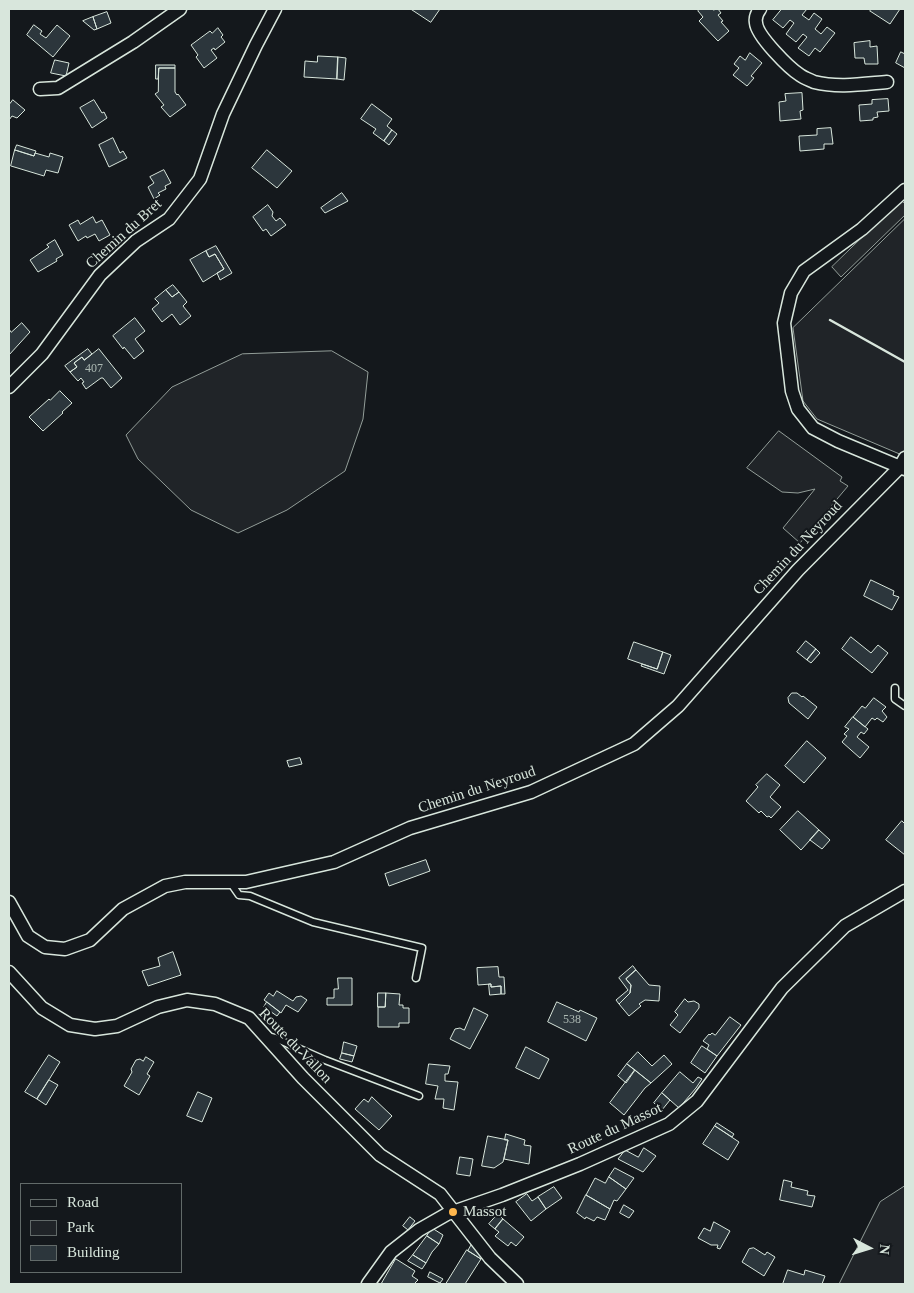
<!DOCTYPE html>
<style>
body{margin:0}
#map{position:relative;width:914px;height:1293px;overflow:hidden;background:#14181c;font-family:"Times New Roman",serif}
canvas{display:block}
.frame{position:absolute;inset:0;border:10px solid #d8e6dc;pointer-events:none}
.legend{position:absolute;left:20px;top:1183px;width:162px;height:90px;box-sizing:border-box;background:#14181c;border:1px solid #626a69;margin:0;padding:6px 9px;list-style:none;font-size:15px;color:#d8e6dc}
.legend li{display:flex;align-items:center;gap:10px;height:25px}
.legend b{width:25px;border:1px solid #626a69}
.north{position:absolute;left:844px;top:1223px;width:50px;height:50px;-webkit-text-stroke:4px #14181c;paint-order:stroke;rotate:95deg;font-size:14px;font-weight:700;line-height:20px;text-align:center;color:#d8e6dc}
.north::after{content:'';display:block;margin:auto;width:18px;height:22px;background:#d8e6dc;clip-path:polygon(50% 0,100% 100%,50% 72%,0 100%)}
</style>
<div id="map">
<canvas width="914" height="1293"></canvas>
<div class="frame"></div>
<ul class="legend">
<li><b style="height:6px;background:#14181c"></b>Road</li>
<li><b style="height:14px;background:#202428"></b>Park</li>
<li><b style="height:14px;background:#2c363c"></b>Building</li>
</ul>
<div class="north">N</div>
</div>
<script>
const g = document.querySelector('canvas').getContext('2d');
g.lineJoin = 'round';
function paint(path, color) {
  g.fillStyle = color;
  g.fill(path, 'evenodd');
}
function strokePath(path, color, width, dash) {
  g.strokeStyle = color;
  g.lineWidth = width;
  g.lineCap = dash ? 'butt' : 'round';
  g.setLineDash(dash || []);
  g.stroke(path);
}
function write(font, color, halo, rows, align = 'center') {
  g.font = font + ' "Times New Roman",serif';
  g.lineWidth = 4;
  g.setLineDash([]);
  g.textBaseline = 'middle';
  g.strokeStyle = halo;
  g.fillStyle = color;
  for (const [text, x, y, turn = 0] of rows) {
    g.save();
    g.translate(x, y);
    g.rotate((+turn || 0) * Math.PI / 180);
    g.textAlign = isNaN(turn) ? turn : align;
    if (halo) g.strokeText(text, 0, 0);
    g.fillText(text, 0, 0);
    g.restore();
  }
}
const green = new Path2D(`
 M905 219V449L902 455 817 419 803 401 793 328Z
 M332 351 368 372 363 419 345 471 287 510 238 533 191 510 138 459 126 435 172 387 242 354Z
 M779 431 842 477 840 481 848 486 800 543 783 528 815 489 798 493 782 492 747 468Z
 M905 1186V1284H839L880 1202Z`);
paint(green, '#202428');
strokePath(green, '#939e99', 1);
const parking = new Path2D(`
 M901 200 905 204V215L841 277 832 267Z`);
paint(parking, '#24282b');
strokePath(parking, '#939e99', 1);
const building = new Path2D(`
 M411 9H440L431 22Z
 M700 9H712L713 10 718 9 721 13 718 15 723 21 721 22 729 31 718 41 699 21 703 17 698 11Z
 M782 9H807L802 15 809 20 814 13 822 19 815 29 821 34 827 27 835 33 820 52 815 48 809 56 798 48 807 37 803 34 796 42 786 34 794 23 790 20 783 28 773 20Z
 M872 9H900L890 24 870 11Z
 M107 12 111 23 97 29 93 17Z
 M93 17 97 29 94 30 83 21Z
 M34 25 42 31 40 34 46 38 57 25 70 36 53 57 27 35Z
 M218 28 223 35 221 37 225 42 215 50 214 48 211 50 217 58 204 68 196 57 198 55 191 45 210 31 212 33Z
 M870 41V47L877 46 878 64H865L864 58H855L854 43Z
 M901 52 905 54V68L896 63Z
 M750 53 762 63 751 76 754 78 747 86 733 75 739 68 734 64 740 56 745 60Z
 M318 56 338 57 337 79 304 77 305 61 317 62Z
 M338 57 346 58 344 80 337 79Z
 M55 60 69 63 66 76 51 73Z
 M156 65H175V68H159L158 79H156Z
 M159 68H175V92L177 95 178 94 186 105 170 117 161 107 164 105 155 94 158 92Z
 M802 93 803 110 800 111 801 119 780 121 779 102 786 101 785 94Z
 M888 99 889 111 877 112 878 117 873 118V120L860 121 859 105 872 104V100Z
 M13 100 25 110 17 118 12 116 9 120V101L10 103Z
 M94 100 102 113 104 112 107 118 92 128 80 108Z
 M372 104 392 119 387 126 392 130 384 141 373 133 376 129 361 119Z
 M831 128 833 144H824V149L800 151 799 136 817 135V129Z
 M392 130 397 134 389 145 384 141Z
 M113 138 120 153 123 151 127 158 109 167 99 145Z
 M17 145 36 151 34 156 15 150Z
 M15 150 34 156 35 153 49 157 50 153 63 157 58 173 46 170 44 176 11 166Z
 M267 150 292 171 277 188 252 168Z
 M164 170 171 183 165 186 166 189 158 193 160 195 154 199 148 187 154 183 150 177Z
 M342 193 348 201 325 213 321 208Z
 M268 205 273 212 272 216 276 221 280 218 286 225 271 236 266 229 263 231 253 217Z
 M93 217 96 223 102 220 110 235 99 241 95 234 87 238 86 236 78 241 69 225 78 220 80 224Z
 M55 240 63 255 56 259 57 261 38 272 30 260 49 247 47 245Z
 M216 246 232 273 220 280 217 273 224 269 215 254 209 257 206 251Z
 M206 251 209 257 215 254 224 269 203 282 190 260Z
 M173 285 179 292 172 297 166 290Z
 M166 290 172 297 179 292 187 302 183 306 191 316 180 325 172 314 162 322 152 309 159 303 155 299Z
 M135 318 145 331 135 339 144 351 134 359 124 347 123 349 113 336Z
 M22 323 30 332 9 355V329L11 332Z
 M88 349 92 354 84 360 82 357 74 363 77 367 70 372 65 366Z
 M99 349 122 378 111 388 103 378H101L86 389 82 383 84 382 81 378 78 381 70 372 77 367 74 363 82 357 84 360Z
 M60 391 72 403 62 412 63 413 43 431 29 417 49 399 50 400Z
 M871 580 894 591 893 595 899 597 892 610 864 596Z
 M851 637 871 653 878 645 888 653 872 673 842 649Z
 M806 641 816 649 807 660 797 652Z
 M634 642 663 652 657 669 628 659Z
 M816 649 820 653 811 663 807 660Z
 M663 652 671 655 664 674 641 666 642 664 657 669Z
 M792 693H797L802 697 803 696 817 707 808 719 789 703 788 698Z
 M874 698 886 707 882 711 887 717 883 722 877 718 875 720 872 718 865 727 853 717 862 706 865 708Z
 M853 717 868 729 864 734 861 732 857 737 869 747 860 758 842 742 847 736 844 734 849 729 845 727Z
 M807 741 826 758 804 783 785 766Z
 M300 758 302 764 289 767 287 761Z
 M767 774 780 785 770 797 781 807 771 818 769 816 767 817 761 811 759 813 746 801 758 787 756 785Z
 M798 811 819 830 801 850 780 830Z
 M902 821 905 824V855L886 840Z
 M819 830 830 840 822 849 810 840Z
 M426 860 430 871 389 886 385 874Z
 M173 952 181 975 148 986 142 971 160 966 158 958Z
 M633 966 636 970 626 979 631 985 630 993 619 1004 616 1000 628 990 619 978Z
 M498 967 499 977H504L505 994H501V986L491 987V984L478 985 477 968Z
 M636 970 649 985 660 986 659 1001 645 1000 639 1004 641 1006 629 1016 619 1004 630 993 631 985 626 979Z
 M338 978H352V1005H327V998H334V989H338Z
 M489 984H491V987L501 986V994L490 995Z
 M277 991 293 1001 296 997 301 996 307 1000 298 1012 286 1005 281 1013 264 1000 269 993 273 996Z
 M378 993H386L385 1007H378Z
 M386 993 400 994 399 1005H403V1008H409V1023H399V1027H378V1007H385Z
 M685 999 688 1002 694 1001 699 1004V1008L680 1033 670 1025 678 1015 675 1012Z
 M267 1002 280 1012 277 1016 264 1007Z
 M557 1002 579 1012 580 1010 597 1018 586 1041 548 1022Z
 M474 1008 488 1015 470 1049 450 1039 455 1029 460 1028 464 1030Z
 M730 1017 741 1025 717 1056 707 1049 709 1045 703 1041 709 1034 710 1035 712 1033 715 1035Z
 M344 1042 357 1046 354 1056 342 1053Z
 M702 1046 717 1056 705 1073 691 1063Z
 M526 1047 549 1059 539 1079 516 1068Z
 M638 1052 652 1066 664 1055 672 1064 651 1083 627 1064Z
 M342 1053 354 1056 352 1062 340 1059Z
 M49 1055 60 1062 37 1099 25 1092Z
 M146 1057 154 1062 147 1074 150 1076 139 1095 124 1086 132 1072 131 1069 136 1060 140 1059 143 1061Z
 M429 1064 450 1066 448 1074H445V1081L458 1082 454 1110 443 1108 444 1099H435L438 1086 426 1084Z
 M627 1064 635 1070 626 1083 618 1076Z
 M635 1070 651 1083 645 1088 624 1115 610 1103Z
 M680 1072 693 1083 698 1077 702 1079 696 1088 679 1108 662 1093Z
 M49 1080 58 1085 46 1105 37 1099Z
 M198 1092 212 1098 202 1122 187 1116Z
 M662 1093 670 1100 662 1110 654 1103Z
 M372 1097 392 1116 379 1130 355 1109 364 1099 368 1102Z
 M717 1123 734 1134 732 1137 715 1126Z
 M715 1126 739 1142 728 1160 703 1144Z
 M506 1134 525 1140 524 1145 531 1146 529 1164 504 1159 508 1140H505Z
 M488 1136 508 1140 503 1162 494 1168 482 1166Z
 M644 1148 656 1156 643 1172 618 1159 625 1150 638 1157Z
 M460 1157 473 1159 470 1176 457 1174Z
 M615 1168 634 1178 626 1189 609 1177Z
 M609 1177 626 1189 617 1201 614 1200 610 1209 586 1195 595 1178 605 1183Z
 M784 1180 792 1182 791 1187 808 1191 807 1195 815 1196 812 1207 780 1200Z
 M554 1187 562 1198 546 1209 538 1197Z
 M527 1194 532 1201 538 1197 546 1209 531 1221 516 1202Z
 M586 1195 610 1209 605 1220 597 1217 594 1221 586 1217 585 1219 577 1213Z
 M624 1205 634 1211 629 1218 620 1213Z
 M498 1214 503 1219 495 1229 489 1224Z
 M410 1217 415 1221 408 1230 403 1226Z
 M503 1219 524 1237 516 1246 511 1242 508 1246 495 1236 499 1232 495 1229Z
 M714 1222 730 1231 720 1249 717 1248 718 1245H711L698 1238 704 1228 710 1231Z
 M432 1228 443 1235 439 1244 427 1236Z
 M427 1236 439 1244 432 1252 426 1263 413 1255Z
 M472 1244 483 1255 481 1259 468 1251Z
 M754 1248 765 1255 767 1252 775 1257 764 1276 742 1262 749 1249Z
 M467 1250 481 1259 465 1284H446Z
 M413 1255 426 1263 422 1269 408 1261Z
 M396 1259 415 1271 412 1276 418 1280 414 1284H384L382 1283Z
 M788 1270 804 1275 805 1270 825 1276 822 1284H783Z
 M430 1272 443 1279 440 1283 428 1277Z`);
paint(building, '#2c363c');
strokePath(building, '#d8e6dc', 1);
const service = new Path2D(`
 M895 688V699L905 706
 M230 882 239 895 250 896 313 922 422 948 416 978
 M267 1036 275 1038 325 1060 419 1096`);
const minor = new Path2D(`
 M760 9C757 13 755 18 756 23 757 36 789 68 800 75 804 78 810 80 814 82 838 88 863 84 887 82
 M40 89 58 88 133 42 180 9
 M905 190 862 229 804 271 791 293 784 323 792 391 798 409 813 428 838 441 905 469
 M9 387 42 354 100 275 136 241 169 219 200 179 223 114 256 45 275 9
 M9 902 28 936 45 947 65 949 90 940 123 909 165 886 185 882H246L334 862 410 828 531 792 634 744 678 706 798 570 900 467 905 458
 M9 972 42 1008 70 1025 95 1029 117 1026 158 1007 187 1000 215 1004 249 1018 303 1078 380 1155 440 1194 490 1258 517 1284
 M368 1284 391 1252 419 1230 447 1214 502 1195 580 1164 669 1124 697 1101 782 988 845 926 905 891`);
strokePath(service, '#d8e6dc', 9);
strokePath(minor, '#d8e6dc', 15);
strokePath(service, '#14181c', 6);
strokePath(minor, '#14181c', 12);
strokePath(new Path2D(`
 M830 320 905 362`), '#d8e6dc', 2.5);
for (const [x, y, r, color] of [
 [453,1212,5,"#ffb74d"]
]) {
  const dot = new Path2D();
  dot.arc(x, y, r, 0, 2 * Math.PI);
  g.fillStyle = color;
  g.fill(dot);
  strokePath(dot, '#14181c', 2);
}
write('12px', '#adbab4', null, [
 ["407",94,369],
 ["538",572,1020]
]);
write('15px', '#d8e6dc', '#14181c', [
 ["Chemin du Bret",124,234,-42],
 ["Chemin du Neyroud",798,548,-47],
 ["Chemin du Neyroud",477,790,-18],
 ["Route du Vallon",295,1046,46],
 ["Route du Massot",615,1129,-25]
]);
write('15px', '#d8e6dc', '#14181c', [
 ["Massot",463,1212]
], 'left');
</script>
